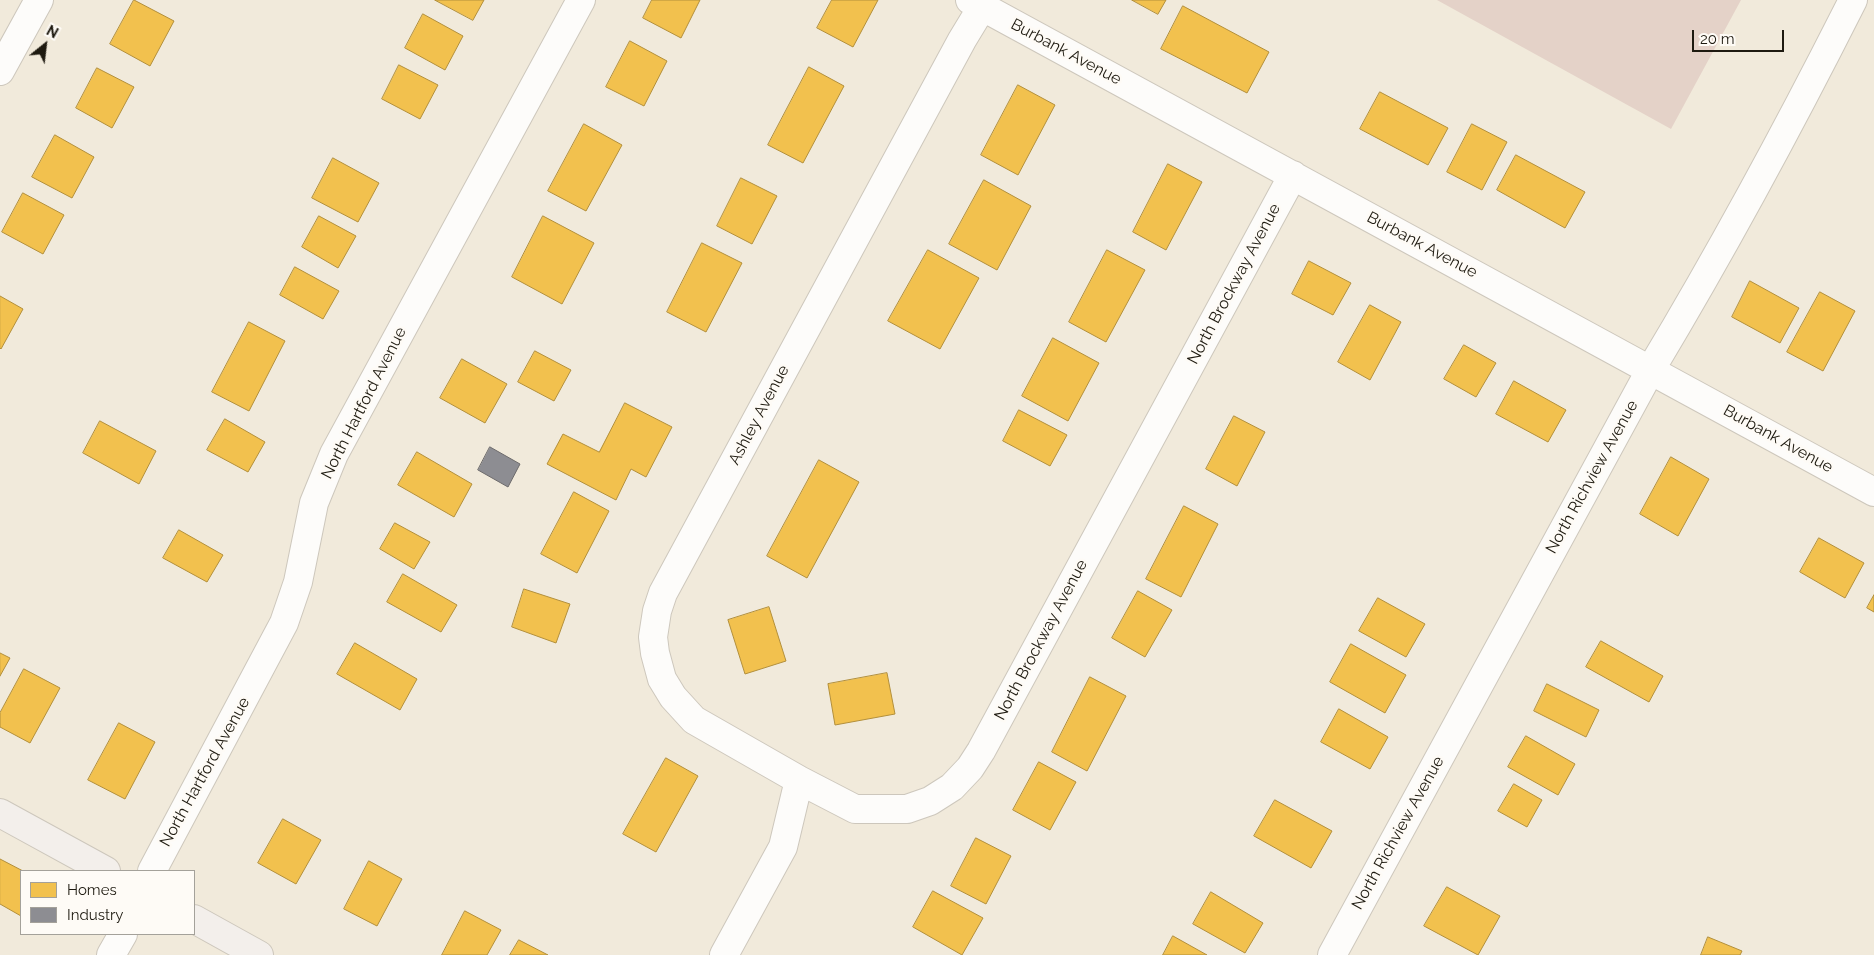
<!DOCTYPE html>
<style>
body{margin:0}
#map{position:relative;width:1874px;height:955px;overflow:hidden;background:#f1eadb;font-family:Raleway,sans-serif}
canvas{display:block}
.legend{position:absolute;left:20px;top:870px;width:175px;height:65px;box-sizing:border-box;background:#fefbf6;border:1px solid #a4a19a;margin:0;padding:6px 9px;list-style:none;font-size:15px;color:#1e1a10}
.legend li{display:flex;align-items:center;gap:10px;height:25px}
.legend b{width:25px;border:1px solid #a4a19a}
.north{position:absolute;left:20px;top:20px;width:50px;height:50px;-webkit-text-stroke:4px #fefbf6;paint-order:stroke;rotate:29deg;font-size:14px;font-weight:700;line-height:20px;text-align:center;color:#1e1a10}
.north::after{content:'';display:block;margin:auto;width:18px;height:22px;background:#1e1a10;clip-path:polygon(50% 0,100% 100%,50% 72%,0 100%)}
.scale{position:absolute;left:1692px;top:30px;width:92px;height:22px;box-sizing:border-box;border:2px solid #1e1a10;border-top:0;padding-left:6px;font-size:15px;line-height:18px;white-space:nowrap;color:#1e1a10;-webkit-text-stroke:4px #fefbf6;paint-order:stroke}
</style>
<div id="map">
<canvas width="1874" height="955"></canvas>
<ul class="legend">
<li><b style="height:14px;background:#f2c14e"></b>Homes</li>
<li><b style="height:14px;background:#8d8d92"></b>Industry</li>
</ul>
<div class="north">N</div>
<div class="scale">20 m</div>
</div>
<script>
const g = document.querySelector('canvas').getContext('2d');
g.lineJoin = 'round';
function paint(path, color) {
  g.fillStyle = color;
  g.fill(path, 'evenodd');
}
function strokePath(path, color, width, dash) {
  g.strokeStyle = color;
  g.lineWidth = width;
  g.lineCap = dash ? 'butt' : 'round';
  g.setLineDash(dash || []);
  g.stroke(path);
}
function write(font, color, halo, rows, align = 'center') {
  g.font = font + ' Raleway,sans-serif';
  g.lineWidth = 5;
  g.setLineDash([]);
  g.textBaseline = 'middle';
  g.strokeStyle = halo;
  g.fillStyle = color;
  for (const [text, x, y, turn = 0] of rows) {
    g.save();
    g.translate(x, y);
    g.rotate((+turn || 0) * Math.PI / 180);
    g.textAlign = isNaN(turn) ? turn : align;
    if (halo) g.strokeText(text, 0, 0);
    g.fillText(text, 0, 0);
    g.restore();
  }
}
paint(new Path2D(`
 M1437 0H1741L1671 129Z`), '#e4d2c8');
const homes = new Path2D(`
 M134 0 174 21 150 66 110 44Z
 M435 0H484L473 20Z
 M652 0H700L681 38 643 18Z
 M832 0H878L853 47 817 28Z
 M1132 0H1166L1158 14Z
 M1183 6 1269 52 1247 93 1161 49Z
 M423 14 463 36 445 70 405 48Z
 M630 41 667 61 644 106 606 87Z
 M399 65 438 85 420 119 382 99Z
 M809 67 844 86 803 163 768 145Z
 M97 68 134 87 112 128 76 108Z
 M1018 85 1055 105 1018 175 981 155Z
 M1380 92 1448 128 1428 165 1360 129Z
 M584 124 622 145 586 211 548 191Z
 M1472 124 1507 142 1482 190 1447 172Z
 M55 135 94 157 72 198 32 177Z
 M1516 155 1585 192 1565 228 1497 190Z
 M333 158 379 183 358 222 312 198Z
 M1168 164 1202 182 1166 250 1133 232Z
 M741 178 777 196 752 244 717 226Z
 M984 180 1031 206 997 270 949 244Z
 M23 193 64 215 43 254 2 232Z
 M319 216 356 236 338 268 302 247Z
 M543 216 594 243 562 304 512 277Z
 M702 243 742 263 706 332 667 312Z
 M928 250 979 278 940 349 888 321Z
 M1107 250 1145 270 1106 342 1069 322Z
 M1309 261 1351 283 1333 315 1292 294Z
 M295 267 339 291 323 319 280 295Z
 M1750 281 1799 308 1780 343 1732 317Z
 M1820 292 1855 311 1823 371 1787 352Z
 M0 296 23 309 1 349 0 348Z
 M1370 305 1401 322 1370 380 1338 362Z
 M249 322 285 341 249 411 212 392Z
 M1053 338 1099 363 1068 421 1022 396Z
 M1464 345 1496 363 1476 397 1444 379Z
 M535 351 571 370 554 401 518 382Z
 M462 359 507 384 485 423 440 398Z
 M1514 381 1566 410 1548 442 1496 414Z
 M625 403 672 427 646 477 631 469 616 500 547 464 563 434 599 452Z
 M1019 410 1067 435 1050 466 1003 441Z
 M1234 416 1265 432 1237 486 1206 469Z
 M225 419 265 442 248 472 207 450Z
 M100 421 156 451 139 484 83 453Z
 M417 452 472 484 454 517 398 485Z
 M1671 457 1709 479 1678 536 1640 514Z
 M819 460 859 482 807 578 767 556Z
 M574 492 609 511 577 573 541 554Z
 M1184 506 1218 524 1181 597 1146 579Z
 M395 523 430 542 414 569 380 549Z
 M179 530 223 555 207 582 163 558Z
 M1819 538 1864 563 1845 598 1800 572Z
 M403 574 457 605 441 632 387 602Z
 M524 589 570 604 556 643 512 627Z
 M1138 591 1172 610 1145 657 1112 638Z
 M1874 595V612L1867 608Z
 M1378 598 1425 624 1406 657 1359 631Z
 M769 607 786 661 745 674 728 620Z
 M1601 641 1663 676 1649 702 1586 667Z
 M355 643 417 679 400 710 337 674Z
 M1351 644 1406 675 1385 713 1330 682Z
 M0 653 10 658 0 676Z
 M24 669 60 688 30 743 0 727V713Z
 M887 673 895 714 835 725 828 684Z
 M1090 677 1126 696 1087 771 1052 752Z
 M1547 684 1599 710 1586 737 1534 711Z
 M1339 709 1388 737 1370 769 1321 742Z
 M119 723 155 742 125 799 88 780Z
 M1526 736 1575 764 1558 795 1508 767Z
 M666 758 698 776 656 852 623 834Z
 M1039 762 1076 782 1050 830 1013 810Z
 M1514 784 1542 800 1527 827 1498 811Z
 M1275 800 1332 831 1311 868 1254 836Z
 M283 819 321 840 296 884 258 863Z
 M976 838 1011 856 986 904 951 886Z
 M0 859 23 871H21V916L0 904Z
 M369 861 402 879 377 926 344 909Z
 M1447 887 1500 916 1478 955 1424 926Z
 M933 891 983 918 962 955 913 927Z
 M1211 892 1263 923 1245 953 1193 924Z
 M465 911 501 930 487 955H442Z
 M1173 936 1207 955H1163Z
 M1708 937 1742 951 1740 955H1701Z
 M519 940 548 955H510Z`);
paint(homes, '#f2c14e');
strokePath(homes, '#b28f3b', 1);
const industry = new Path2D(`
 M490 447 520 464 508 487 478 470Z`);
paint(industry, '#8d8d92');
strokePath(industry, '#6c6a6b', 1);
const street = new Path2D(`
 M970 0 1874 492
 M982 7 962 40 663 593 657 611 653 637 655 653 662 679 673 697 694 720 799 780 855 809H907L930 801 952 787 970 768 981 751 1293 175
 M0 71 39 0
 M152 871 284 623 298 582 314 503 334 454 581 0
 M111 955 123 934
 M724 955 783 847 799 780
 M1332 955 1651 369C1723 249 1790 125 1853 0`);
const secondary = new Path2D(`
 M0 813 106 871
 M194 919 259 955`);
strokePath(street, '#cdc7bc', 30);
strokePath(secondary, '#cdc7bc', 30);
strokePath(street, '#fdfcfa', 28);
strokePath(secondary, '#f3efeb', 28);
write('16px', '#1e1a10', '#fefbf6', [
 ["Burbank Avenue",1066,52,28],
 ["Burbank Avenue",1422,245,28],
 ["North Brockway Avenue",1234,284,-62],
 ["North Hartford Avenue",364,403,-63],
 ["Ashley Avenue",759,415,-62],
 ["Burbank Avenue",1778,439,29],
 ["North Richview Avenue",1592,477,-61],
 ["North Brockway Avenue",1041,640,-62],
 ["North Hartford Avenue",205,772,-61],
 ["North Richview Avenue",1398,833,-61]
]);
</script>
